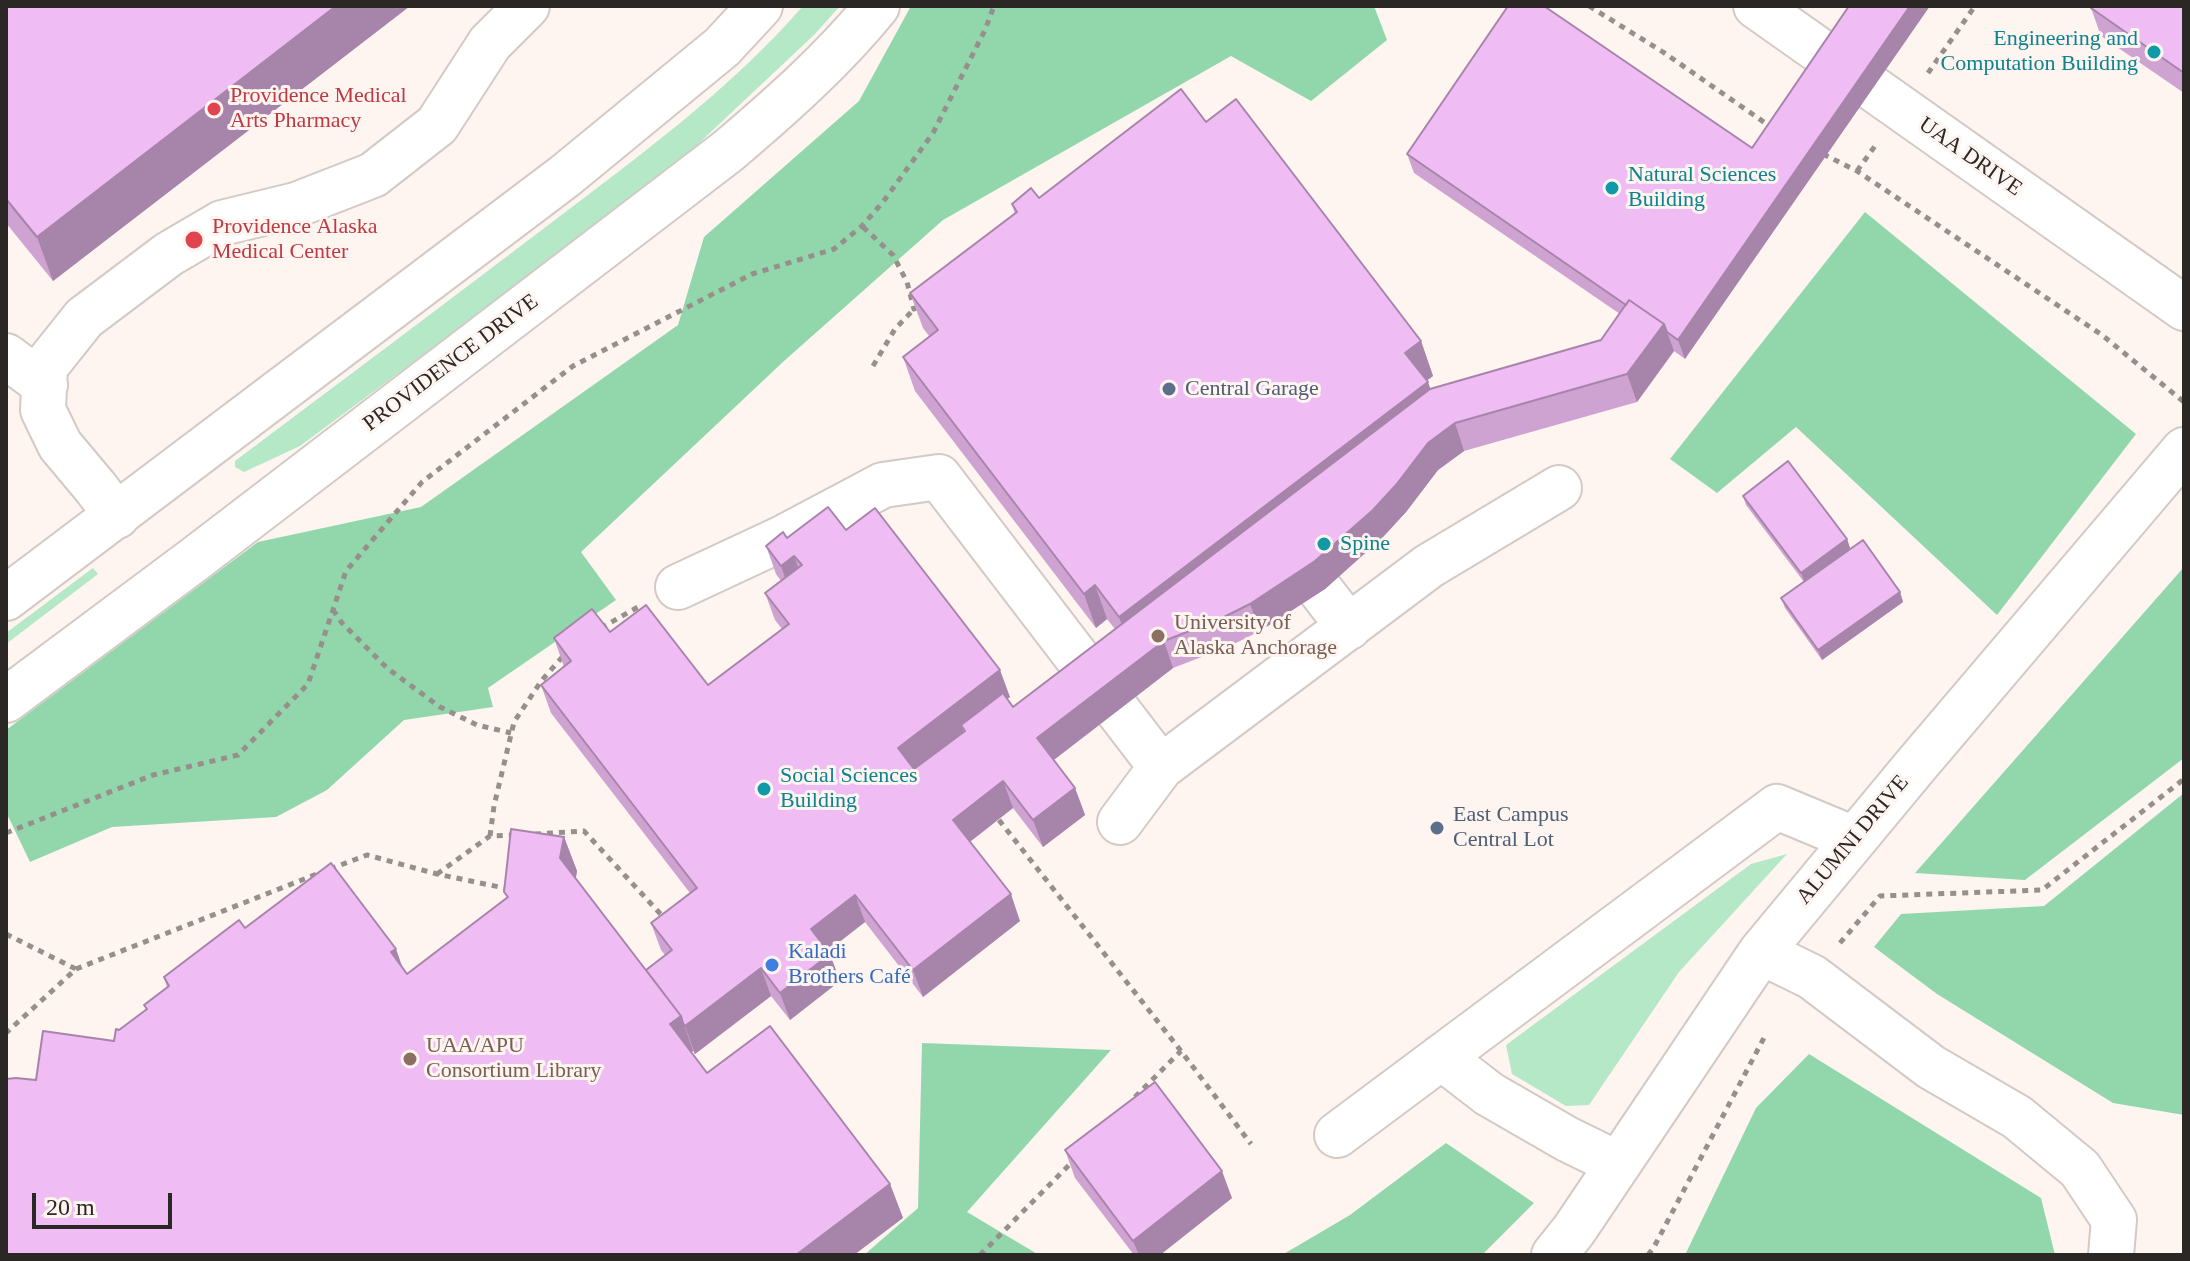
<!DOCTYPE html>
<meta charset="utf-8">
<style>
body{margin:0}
#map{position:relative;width:2190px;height:1261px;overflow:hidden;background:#fef4f0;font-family:"Times New Roman",serif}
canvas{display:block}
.frame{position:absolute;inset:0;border:8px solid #2b2725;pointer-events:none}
.scale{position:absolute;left:32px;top:1193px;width:140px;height:36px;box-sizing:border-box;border:4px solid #2b2725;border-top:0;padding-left:10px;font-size:24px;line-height:28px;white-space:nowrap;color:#2b2725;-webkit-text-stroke:6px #fef4f0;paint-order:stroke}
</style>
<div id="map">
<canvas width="2190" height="1261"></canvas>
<div class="frame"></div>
<div class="scale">20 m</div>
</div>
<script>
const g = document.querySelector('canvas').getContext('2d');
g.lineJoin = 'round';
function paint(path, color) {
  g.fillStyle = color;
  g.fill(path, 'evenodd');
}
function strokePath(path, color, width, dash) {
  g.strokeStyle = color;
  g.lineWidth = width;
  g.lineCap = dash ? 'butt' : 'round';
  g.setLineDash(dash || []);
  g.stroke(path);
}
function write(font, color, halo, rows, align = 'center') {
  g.font = font + ' "Times New Roman",serif';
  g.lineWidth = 6;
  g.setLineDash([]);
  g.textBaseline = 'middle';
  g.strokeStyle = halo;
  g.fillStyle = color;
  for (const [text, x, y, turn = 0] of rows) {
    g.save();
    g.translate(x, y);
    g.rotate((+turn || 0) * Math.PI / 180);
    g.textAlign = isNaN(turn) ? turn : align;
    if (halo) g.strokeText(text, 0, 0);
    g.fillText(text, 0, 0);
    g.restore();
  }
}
paint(new Path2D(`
 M803 6H840L815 34 664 176 300 446 244 472 235 467V461C340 382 446 303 551 223 639 156 730 90 803 6Z
 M93 568 98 574 6 644V633Z
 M1787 854 1679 972 1589 1105 1566 1106 1512 1074 1506 1045 1751 864Z`), '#b4e8c6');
paint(new Path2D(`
 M911 6H1374L1387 40 1311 101 1231 56 943 220 784 361 581 552 616 600 488 688 493 707 404 720 327 790 276 817 112 827 30 862 6 812V730L258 542 421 507 678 325 704 237 859 101Z
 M1865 212 2136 434 1997 615 1796 427 1717 493 1670 459Z
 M2184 567V758L2025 880 1915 873Z
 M2184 793V1115L2113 1103 1937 994 1874 947 1901 914 2044 906Z
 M922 1043 1111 1050 967 1212 1039 1255H864L918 1208Z
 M1809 1054 2041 1198 2055 1255H1685L1756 1108Z
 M1446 1143 1534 1203 1482 1255H1282L1350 1215Z`), '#92d7ac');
const minor = new Path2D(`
 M1756 6 2184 308
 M6 356 45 385
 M117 516 96 488 60 445 43 410 45 367 84 318 169 254 222 223 296 205 373 175 437 125 490 43 527 6
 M1284 543 1349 627
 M678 587 783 538 883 485 939 477 1161 767
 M1120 822 1161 767 1429 566 1559 488
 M1761 952 1812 977 1931 1067 2017 1117 2080 1169 2114 1220 2111 1255
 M1441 1057 1489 1094 1567 1139 1618 1164
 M1337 1135 1777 807 1854 839
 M1554 1255 1574 1230 1761 952 1917 764 2184 450`);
const major = new Path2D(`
 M6 598 565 176 722 47 760 6
 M6 700 195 559 728 151C781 106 833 60 877 6`);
strokePath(minor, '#d3c9c5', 48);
strokePath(major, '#d3c9c5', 48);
strokePath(new Path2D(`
 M1589 6 1663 52 1771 127
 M1928 73 1975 6
 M1823 154 1857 171 2102 335 2184 402
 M1857 171 1875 146
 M863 227 893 255 907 282 914 309 920 306
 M873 366 895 329 914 309
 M333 610 342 623 387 668 440 707 477 725 511 733
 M601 628 638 607
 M999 820 1181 1051 1251 1144
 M6 833 153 775 238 755 308 684 346 571 422 482 573 366 752 274 834 249 862 226 883 202 933 133 985 30 994 6
 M535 834 584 831 666 920
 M490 836 494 806 514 722 542 680 564 655
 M330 869 367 855 437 874 509 889
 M437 874 490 836 517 835
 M6 934 76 969 6 1033
 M1840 943 1880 896 2042 890 2184 779
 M76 969 317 874
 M1135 1097 1181 1051
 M980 1255 1072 1162
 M1648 1255 1654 1247 1766 1034`), '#968f8c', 5, [6, 6]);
strokePath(minor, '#fff', 44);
strokePath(major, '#fff', 44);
paint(new Path2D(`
 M6 6H410L53 281 6 223Z
 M2184 6V93L2101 36 2091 8Z
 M1206 122 1421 341 1433 376 1426 381 1430 389 1601 340 1620 314 1414 173 1407 154 1752 148 1685 359 1674 351 1637 402 1464 451 1438 470 1406 512 1383 537 1325 589 1260 631 1230 646 1173 668 1054 760 1075 788 1085 815 1043 847 1013 808 970 842 1020 921 923 997 865 922 828 951 840 981 790 1020 771 996 695 1054 693 1051 691 1052 707 1073 890 1184 903 1218 36 1080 114 1041 119 1030 146 1010 144 1005 167 987 164 977 245 928 402 967 407 974 507 898 504 892 564 837 577 871 576 878 646 970 665 955 661 950 651 923 690 893 551 713 541 685 564 667 554 638 610 632 708 685 782 629 775 620 765 593 781 581 776 574 766 546 787 538 846 530 1010 697 1007 699 1013 707 1115 629 1107 619 1096 628 915 391 903 357 929 336 923 328 910 293 1015 214 1012 204 1039 198Z
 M1743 496 1847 539 1850 548 1900 592 1903 602 1822 660 1785 608 1781 598 1804 582 1746 505Z
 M1065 1150 1232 1198 1160 1255H1134L1075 1178Z`), '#cea2d1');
paint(new Path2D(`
 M336 6H410L53 281 37 237Z
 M1910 6H1930L1685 359 1678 340Z
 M1664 324 1674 351 1637 402 1627 374Z
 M1421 341 1433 376 1418 387 1405 353Z
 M1428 382 1440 416 1132 651 1119 617Z
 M1455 423 1464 451 1438 470 1406 512 1383 537 1325 589 1260 631 1250 604 1428 443Z
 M1847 539 1850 548 1805 583 1801 573Z
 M794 556 804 583 791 594 781 566Z
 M1095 585 1107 619 1096 628 1084 594Z
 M1900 592 1903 602 1822 660 1818 650Z
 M1164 641 1173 668 1047 765 1037 738Z
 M1000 670 1010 697 965 731 961 725 964 733 908 775 898 748Z
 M1003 781 1013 808 963 847 953 820Z
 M1075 788 1085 815 1043 847 1033 820Z
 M564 837 577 871 573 892 560 858Z
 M1011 894 1020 921 923 997 913 970Z
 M855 895 865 922 821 956 811 929Z
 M396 949 408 983 391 952Z
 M830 954 840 981 790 1020 780 993Z
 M761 968 771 996 695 1054 685 1026Z
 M681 1016 693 1051 683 1058 670 1024Z
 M1222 1171 1232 1198 1160 1255H1139L1133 1241Z
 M890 1184 903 1218 854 1255H796Z`), '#a784aa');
const building = new Path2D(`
 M6 6H336L37 237 6 199Z
 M1508 6H1544L1752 148 1849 6H1910L1678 340 1667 332 1664 324 1629 300 1626 305 1407 154Z
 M2093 6H2184V73L2091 8Z
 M1181 89 1206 122 1236 99 1421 341 1405 353 1428 382 1119 617 1095 585 1084 594 903 357 938 330 910 293 1017 212 1012 204 1031 188 1039 198Z
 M1629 300 1664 324 1627 374 1455 423 1428 443 1396 485 1373 510 1315 561 1250 604 1220 619 1164 641 1037 738 1075 788 1033 820 1003 781 953 820 1011 894 913 970 855 895 811 929 830 954 780 993 761 968 685 1026 683 1023 681 1016 646 970 672 950 651 923 697 888 541 685 571 661 554 638 592 609 610 632 646 605 708 685 789 624 765 593 802 565 794 556 781 566 766 546 783 532 787 538 828 507 846 530 875 508 1000 670 898 748 914 769 965 731 961 725 1003 693 1013 707 1430 389 1601 340Z
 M1788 461 1847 539 1801 573 1743 496Z
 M1863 540 1900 592 1818 650 1781 598Z
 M511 829 564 837 560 858 681 1016 670 1024 707 1073 770 1026 890 1184 796 1255H6V1079L16 1078 36 1080 43 1031 114 1041 116 1029 119 1030 147 1009 144 1005 169 986 164 977 239 920 245 928 331 863 396 949 391 952 407 974 508 897 504 892Z
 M1155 1082 1222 1171 1133 1241 1065 1150Z`);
paint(building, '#efbcf3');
strokePath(building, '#a784aa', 2);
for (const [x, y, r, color] of [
 [2154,52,8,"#0f9aa8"],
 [214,109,8,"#e0444e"],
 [1612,188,8,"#0f9aa8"],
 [194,240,10,"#e0444e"],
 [1169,389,8,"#5c6f8a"],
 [1324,544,8,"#0f9aa8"],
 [1158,636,8,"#8d6e63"],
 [764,789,8,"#0f9aa8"],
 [1437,828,8,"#5c6f8a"],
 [772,965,8,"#3f7fe0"],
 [410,1059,8,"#8d6e63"]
]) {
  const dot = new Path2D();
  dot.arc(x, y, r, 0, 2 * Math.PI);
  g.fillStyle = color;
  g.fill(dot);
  strokePath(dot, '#fef4f0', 3);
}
write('22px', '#0d838f', '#fef4f0', [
 ["Engineering and",2138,39,"right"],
 ["Computation Building",2138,64,"right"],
 ["Natural Sciences",1628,175],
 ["Building",1628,200],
 ["Spine",1340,544],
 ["Social Sciences",780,776],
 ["Building",780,801]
], 'left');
write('22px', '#be3a42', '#fef4f0', [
 ["Providence Medical",230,96],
 ["Arts Pharmacy",230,121],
 ["Providence Alaska",212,227],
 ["Medical Center",212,252]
], 'left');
write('22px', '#2b2725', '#fef4f0', [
 ["UAA DRIVE",1970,157,35],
 ["PROVIDENCE DRIVE",451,363,-37],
 ["ALUMNI DRIVE",1853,840,-50]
]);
write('22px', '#4e5e75', '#fef4f0', [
 ["Central Garage",1185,389],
 ["East Campus",1453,815],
 ["Central Lot",1453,840]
], 'left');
write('22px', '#785e54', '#fef4f0', [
 ["University of",1174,623],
 ["Alaska Anchorage",1174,648],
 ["UAA/APU",426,1046],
 ["Consortium Library",426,1071]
], 'left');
write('22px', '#366cbe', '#fef4f0', [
 ["Kaladi",788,952],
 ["Brothers Café",788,977]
], 'left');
</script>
